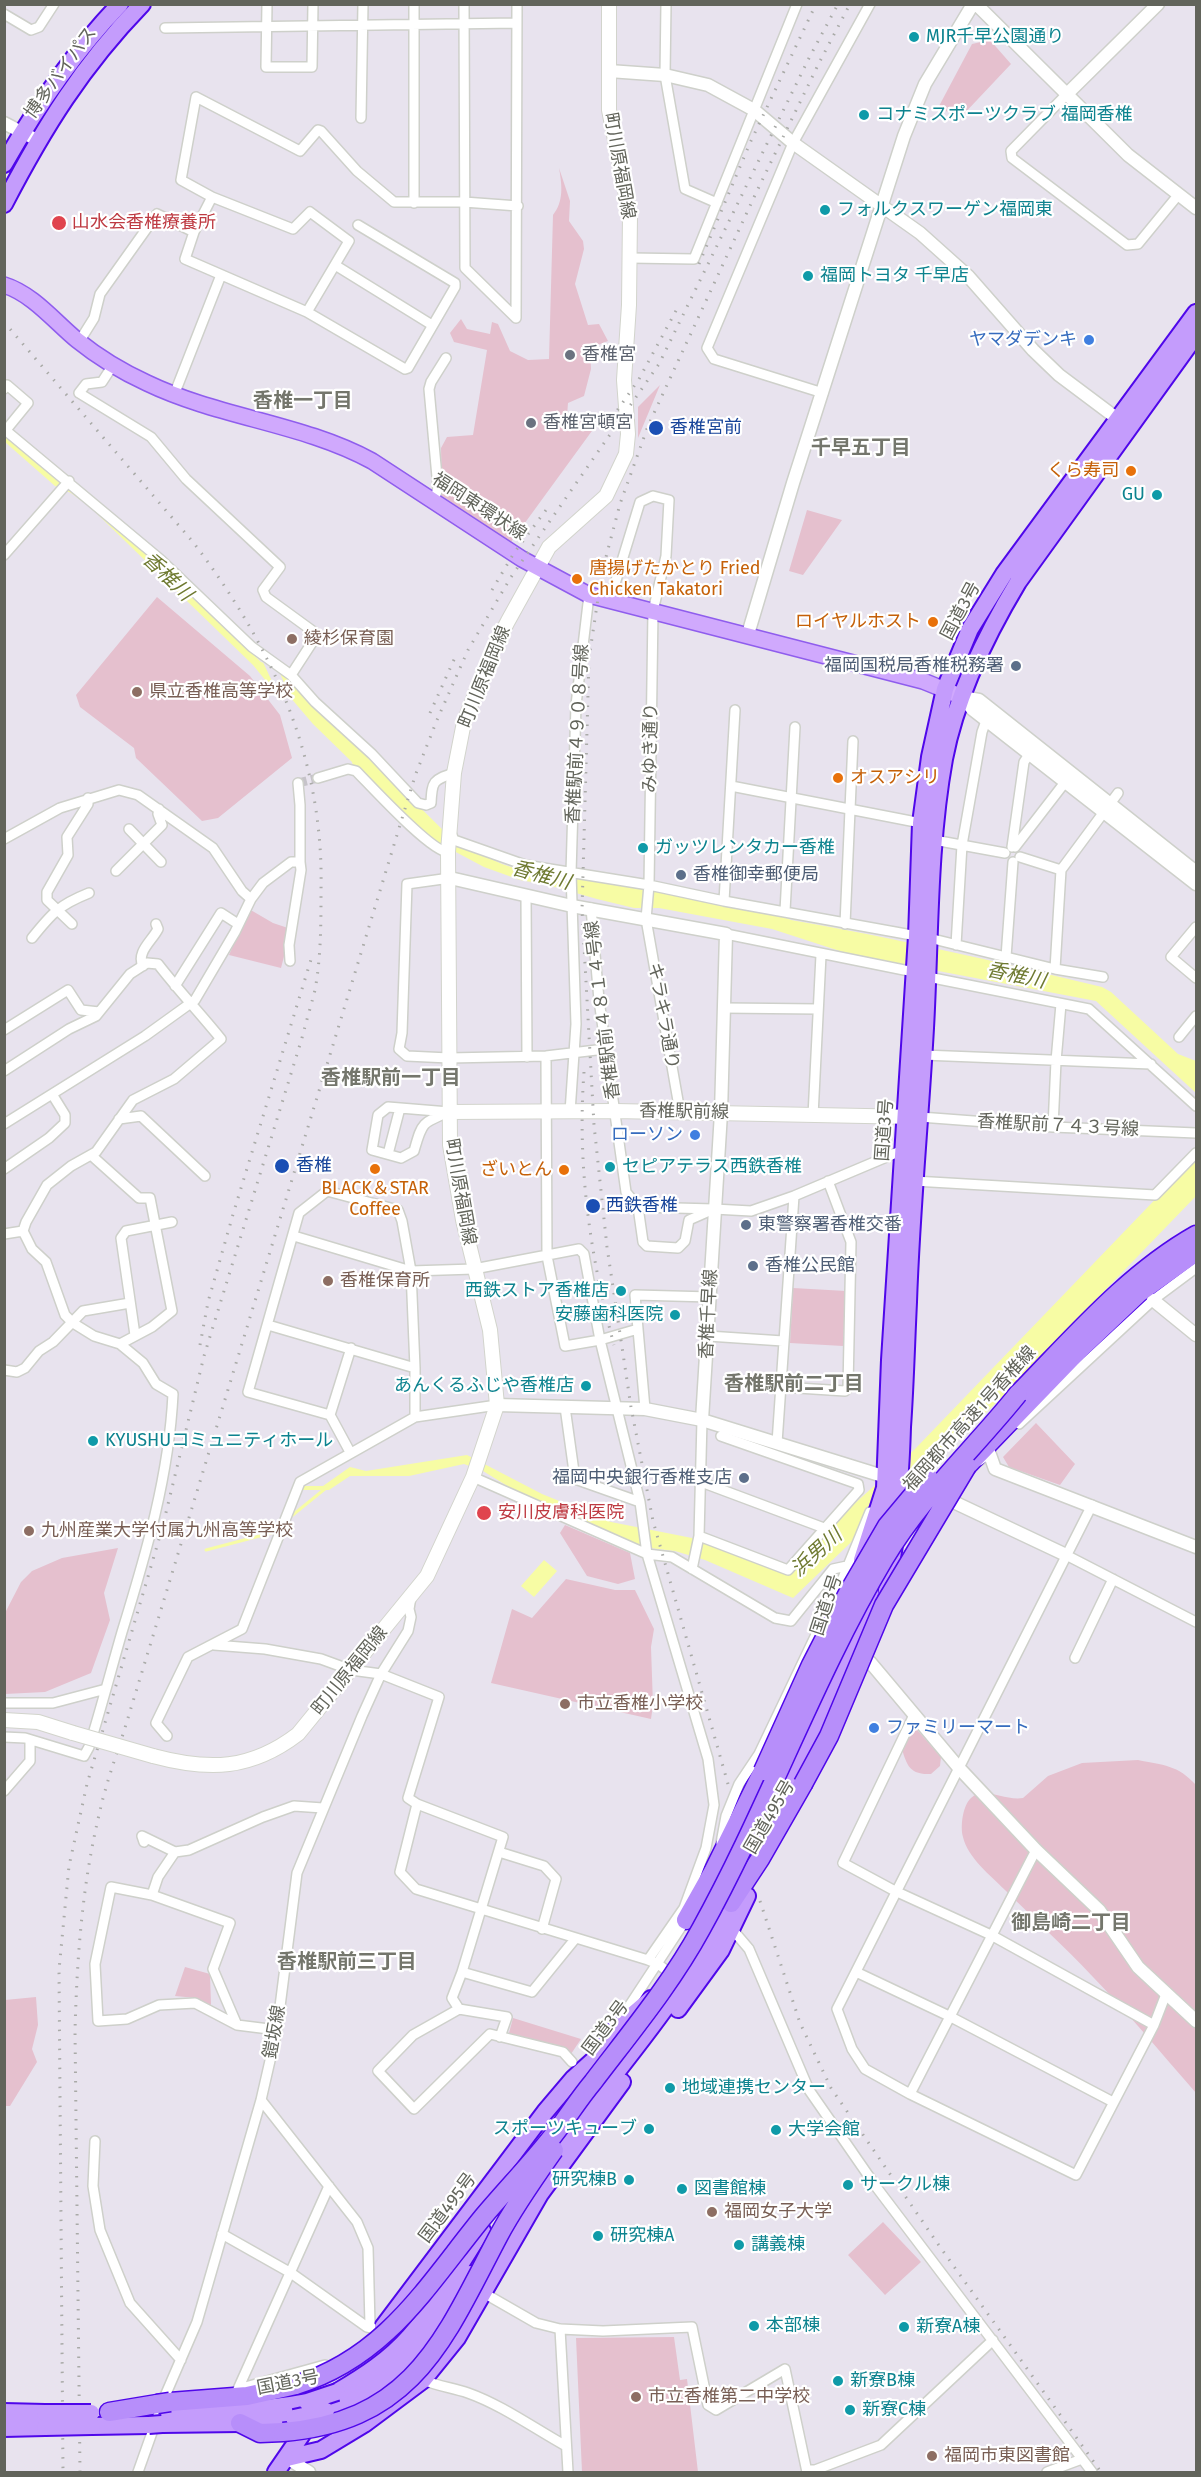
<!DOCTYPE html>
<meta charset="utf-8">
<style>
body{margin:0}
#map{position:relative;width:1201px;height:2477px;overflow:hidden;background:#e8e3ee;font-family:"Fira Sans",sans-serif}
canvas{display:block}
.frame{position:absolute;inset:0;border:6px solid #62645b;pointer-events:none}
</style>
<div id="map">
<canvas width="1201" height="2477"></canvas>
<div class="frame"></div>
</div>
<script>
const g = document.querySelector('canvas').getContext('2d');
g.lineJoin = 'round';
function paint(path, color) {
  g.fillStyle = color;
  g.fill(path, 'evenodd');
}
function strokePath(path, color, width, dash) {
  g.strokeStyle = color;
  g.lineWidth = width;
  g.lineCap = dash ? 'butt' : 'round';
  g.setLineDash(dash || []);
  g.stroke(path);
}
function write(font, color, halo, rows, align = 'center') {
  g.font = font + ' "Fira Sans","Noto Sans JP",sans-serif';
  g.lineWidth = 4.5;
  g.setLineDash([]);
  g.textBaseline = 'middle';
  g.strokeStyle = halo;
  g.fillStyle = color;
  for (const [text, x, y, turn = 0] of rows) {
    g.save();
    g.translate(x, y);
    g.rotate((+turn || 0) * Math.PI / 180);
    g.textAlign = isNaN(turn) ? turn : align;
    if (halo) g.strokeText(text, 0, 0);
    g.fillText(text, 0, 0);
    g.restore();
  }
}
paint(new Path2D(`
 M990 40 1011 64 961 117 938 108 972 44Z
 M559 168 570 201 569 221 583 241 584 249 575 284 588 325 599 324 608 341 590 348 591 369 584 396 568 403 567 416 586 424H597L511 542 442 496 441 448 447 437 473 435 487 350 454 342 450 333 461 319 467 329 490 334 492 322 498 324 510 351 528 360 549 359 553 215C564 201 562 185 559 168Z
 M660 385 638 438V407Z
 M807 510 842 520 803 575 789 571Z
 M157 597 250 676 280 715 292 758 218 818 202 821 136 758 134 748 80 707 76 695Z
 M249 909 273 923 291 929 281 968 229 955Z
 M793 1288 846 1291 843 1346 790 1343Z
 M1036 1423 1075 1464 1060 1485 1009 1467 1003 1457Z
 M565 1525 630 1553 635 1579 618 1584 587 1576 560 1533Z
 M118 1548 104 1593 110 1620 91 1673 45 1692 5 1694V1613L21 1582 32 1571 62 1558Z
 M566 1579 615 1590H635L654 1629 651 1647 653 1705 651 1719 491 1683 512 1609 532 1618Z
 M911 1723 941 1757 940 1766 931 1774C907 1775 907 1763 900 1744Z
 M1138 1760C1163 1765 1178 1765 1196 1785V2093C1162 2054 1129 2014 1093 1977 1065 1947 1034 1919 1005 1890 990 1875 968 1858 963 1837 960 1826 963 1805 971 1798 983 1786 1004 1801 1023 1798L1048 1776 1082 1763Z
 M185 1967 210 1974 211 2005 196 1998 175 1996Z
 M36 1997 38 2025 32 2049 37 2062 10 2106H5V2000Z
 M513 2018 581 2039 571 2054 563 2048 509 2033Z
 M883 2222 921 2262 885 2295 848 2255Z
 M674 2337 680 2380 687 2379 698 2472H582L576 2338Z`), '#e5c0ce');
paint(new Path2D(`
 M4 436 58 480 74 490 162 567 261 662 273 666 291 678 317 711 358 746 456 843 502 864 529 873 530 870 581 875 777 914 791 920C896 938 998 962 1102 987L1111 992 1178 1054 1196 1061V1093L1096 1001 849 954 772 929 659 908H634L597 899 548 885 520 880 484 867 452 850 437 846 353 766 352 762 313 724 290 697 275 692 253 665 91 508 71 493 55 486 5 442Z
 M1196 1157V1196L999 1400 793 1598 705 1560 675 1551 642 1547 514 1490 483 1471 464 1464 409 1476H350L329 1490H302L304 1486H323L350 1467 366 1471 467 1455 542 1494 611 1522 692 1538 785 1573 842 1515 915 1449Z
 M544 1560 557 1571 534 1597 521 1586Z`), '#f7fca4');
paint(new Path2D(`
 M261 658 276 664 294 706 289 699 279 696Z`), '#e8e3ee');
strokePath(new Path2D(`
 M289 1518 326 1488
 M206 1550 271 1533 279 1526`), '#f7fca4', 3);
strokePath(new Path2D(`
 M298 783 318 778`), '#c6c3c9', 9, [9, 4.5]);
const minor = new Path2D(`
 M267 4 266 67H312L313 4
 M414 4V203
 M464 4 465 268 516 318
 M666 4 665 75 685 189 717 203
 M4 14 31 30 39 27 54 4
 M165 28 517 23
 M1067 94 1011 151 1012 158 1127 245 1138 244 1179 194
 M361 118 363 4
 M212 197 194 232 185 259 307 312 405 369 408 368 455 287V283L358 225
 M630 258 694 259 797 4
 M335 265 432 325
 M307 312 349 241 310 212 293 229 212 197 181 180 196 97 300 151 318 130 321 131 357 171 394 202H464L518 206
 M516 318 517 4
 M79 342 94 318 100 294 157 214 194 232
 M113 365 102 382 86 384 79 393 151 437 186 479 280 567 263 590 266 597 314 632 315 638 291 675
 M4 389 7 385 28 403 6 430
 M823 393 714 359 707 348 793 143 870 4
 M174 395 221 275
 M4 429 161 560 252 647 291 675 315 702 372 754 418 803 426 805 431 803C432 781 433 780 454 773
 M434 501 438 488 429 389 431 382 446 358
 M4 555 69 481
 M610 600 640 502 653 496 669 500 666 556 653 611 649 885 646 919 680 1112
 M318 778 348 769 356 771C371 786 431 852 448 852
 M731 786 921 823
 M129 829 161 862
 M450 831 454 840 525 865 649 885 724 901 917 936
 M4 839 60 808 119 790 138 795 213 848 242 891 251 899
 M934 840 1005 853
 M1012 847 1024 762 1030 753
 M1015 847 1066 781
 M1020 857 1061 870
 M116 871 162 825 158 814 159 809
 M450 878 407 884 402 1033 399 1049 407 1056 449 1058 546 1056 605 1049
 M526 896 527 1057
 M724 901 735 710
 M591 908 599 1000 626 1192 638 1207
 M785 911 795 727
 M72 924 47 900V892L68 855 67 837 88 804V798
 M845 924 853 741
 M1196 927 1171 957 1196 978
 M726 934 914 972
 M32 938C52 913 59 905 89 893
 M929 938 1055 969 1103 977
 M956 945 962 845 982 732 987 718
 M1006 957 1013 862
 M290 961 289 945 301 870 300 862
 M143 966C136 952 152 941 158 929L156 924
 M1055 969 1061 870 1118 793
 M928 977 1089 1009 1196 1106
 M175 986 221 913 238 924
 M724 1008 818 1009
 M4 1030 68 990 81 1010 99 1012
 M1179 1037 1196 1016
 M923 1055 1151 1064
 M546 1056 547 1256 565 1346 600 1340 638 1329
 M4 1071 69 1029 96 1016 130 974 147 963 158 964C178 990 200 1013 221 1039L174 1079 133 1100 96 1152 71 1166 47 1185 26 1222 23 1231 32 1249 46 1262 65 1315 73 1323 94 1336 120 1344 143 1363 156 1384 173 1394C169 1476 146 1554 122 1632 111 1670 101 1709 89 1747L84 1756 25 1738 4 1737
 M388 1107 449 1112C421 1123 422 1123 414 1151L401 1158 372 1150 378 1115Z
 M570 1112 576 1024 571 873 576 705 589 595
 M813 1116 821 955
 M920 1117 1053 1127 1196 1133
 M119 1119 141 1116 205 1176
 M4 1124 145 1036 195 1000 235 932 251 899 263 883 291 862H300V805L298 783
 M1053 1127 1056 1061 1061 1004
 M388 1154 400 1108
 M91 1155 139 1198H150L172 1311 152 1327 120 1344
 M4 1169 49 1138 65 1123V1115L52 1094
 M914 1181 1155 1195 1196 1153
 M638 1207 714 1209 689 1220 685 1241 678 1248 647 1246 643 1242Z
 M714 1209 751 1211 794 1196 903 1150
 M4 1234 23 1231
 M294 1236 411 1271 415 1368V1417
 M268 1325 415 1368
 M135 1335 121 1238 126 1231 172 1222
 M708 1336 783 1341
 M4 1370 17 1372 25 1368 39 1351 53 1342 83 1311 130 1303
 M782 1387 845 1391 848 1388 851 1242 828 1181
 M565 1407 575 1479 640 1502
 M645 1409 635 1295 711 1297
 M330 1415 351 1348
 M1019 1424 1153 1300 1196 1268
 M777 1443 794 1196
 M350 1452 330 1415 248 1392 299 1213 327 1191 398 1210 402 1221 411 1271 474 1269 579 1249 584 1254 600 1340 640 1502 647 1554 708 1759 714 1805 706 1848 684 1908 648 1960
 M473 1477 647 1554 672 1557 775 1618 791 1621 833 1569 847 1566
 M701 1482 824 1528
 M1092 1505 837 2009 852 2049 865 2069 910 2094 1076 2175 1154 2025 1166 1994
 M699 1536 788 1570 859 1490 858 1484 721 1436
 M1066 1555 1196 1622
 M692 1569 699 1536 702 1420
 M214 1645 265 1649 321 1659 351 1670 381 1674 439 1697 408 1798 417 1804 503 1837 462 1972 532 1992 575 1939
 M1075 1658 1113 1579
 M4 1703H53L106 1689
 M914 1715 843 1863 895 1891 991 1935 1154 2025
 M167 1736 156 1723 188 1657 242 1629 300 1482 415 1417 497 1405
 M4 1791 30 1761V1740
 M417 1804 400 1872 416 1889 648 1960 658 1964 671 1974
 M144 1842 142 1836 175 1852 189 1850 263 1817 294 1806 323 1808
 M721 1843 726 1816 739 1784 759 1754 843 1578 870 1512
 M499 1852 544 1866 556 1879 542 1929
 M111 1887 152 1895 230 1923 213 1969 237 2025 195 2003 159 2005 127 2019 98 2021 95 1964Z
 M152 1895 158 1877 175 1852
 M732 1929 749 1949 809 2090 877 2188 1092 2472
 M462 1972 452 1998 459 2009 413 2035 378 2071 414 2109 490 2034 563 2052 572 2062
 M856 1972 949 2016 1113 2102
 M459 2009 507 2017 500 2037
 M624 2014 687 1918
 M237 2025 277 2030
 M910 2094 1036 1850
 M261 2100 357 2222 368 2248 370 2325 377 2335
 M95 2141 93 2186 100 2230 130 2303 181 2360
 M222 2234 291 2273 367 2327 372 2328
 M482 2292 536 2323 560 2329 603 2331 692 2327 708 2405 716 2410 785 2369 807 2472
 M560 2329 568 2472
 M423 2380C438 2386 453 2388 468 2393 502 2405 535 2429 566 2446
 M238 2389 329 2186
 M238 2389 325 2365
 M807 2470H815L881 2445 993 2340
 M138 2472 165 2396 197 2322 261 2100 277 2030 297 1873 362 1716 381 1674 408 1631 411 1617 409 1609 411 1597
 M1047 2472 1082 2459`);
const tertiary = new Path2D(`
 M976 4 1128 155 1196 208
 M609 71 665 75 708 85 754 110 793 143 920 233 968 276 1033 350 1059 375 1119 420
 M1067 94 1158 4
 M4 123 37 140
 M748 634 793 483 904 136 925 84 973 4
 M962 697 972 709 1196 884
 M962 697 979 700 1196 872
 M450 878 572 906 726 934 721 1113 702 1420
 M1153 1300 1196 1335
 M497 1405 645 1409 702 1420 886 1477 900 1479 927 1489
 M978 1460 989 1452 995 1469 1196 1547
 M943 1497 1066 1555
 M870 1662 959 1768 1036 1850 1099 1910 1138 1967 1196 2021
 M287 2458 309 2472`);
const secondary = new Path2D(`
 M449 1112 615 1111 915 1117
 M4 1720 38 1722 73 1733
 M153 1756C209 1771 251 1770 298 1734L427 1576 473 1477 497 1405 490 1330 463 1220 450 1145 448 852 454 773 464 722 493 650 508 621 549 547 606 496 626 454 628 434 624 380 629 305 630 215 609 110V4`);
const primary = new Path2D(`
 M4 285C33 294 55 322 77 340 98 357 123 372 147 383 220 418 302 423 372 461L522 559 589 595 923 681 955 694`);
const trunk = new Path2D(`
 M4 164C37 106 74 52 120 4
 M4 204C44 127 82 66 142 4
 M891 1522C900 1491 901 1459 902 1427 905 1385 906 1343 908 1302 911 1210 920 1119 925 1028 930 939 928 847 944 759 956 696 985 637 1018 582L1196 335
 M862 1560 885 1488 890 1360 917 936 921 823 930 757 945 689 970 629 1004 574 1196 313
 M885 1603 894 1545
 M765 1835 852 1653 870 1593
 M678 2009 721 1950 747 1896
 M546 2161C614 2074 688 1990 737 1891
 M383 2327 545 2112 573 2079 595 2059 615 2030 651 1999
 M337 2392C364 2376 389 2360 410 2336 438 2305 459 2265 482 2230
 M167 2411C214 2411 261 2411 307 2402
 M326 2411C399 2383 430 2337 470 2274
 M4 2412 45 2413
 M162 2424 240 2423 294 2418
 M92 2426 149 2425
 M4 2428 45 2427
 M287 2458 321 2450 364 2424 423 2380 457 2338 540 2194 622 2082
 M276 2472 311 2421`);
const motorway = new Path2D(`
 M1018 1394C1073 1338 1127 1274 1196 1235
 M967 1466 1078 1351 1139 1293 1196 1252
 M731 1903 760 1859 803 1784
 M686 1920 713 1872 763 1771
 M170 2402 247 2396 296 2385
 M109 2412 157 2404
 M240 2423 260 2433 283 2432`);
strokePath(minor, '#ced0ca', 12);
strokePath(tertiary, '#ced0ca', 15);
strokePath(secondary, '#d2d4cc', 16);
strokePath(primary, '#8f5ded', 18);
strokePath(trunk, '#4f07ea', 20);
strokePath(motorway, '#4f07ea', 21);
strokePath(minor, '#fff', 9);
strokePath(tertiary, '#fff', 12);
strokePath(secondary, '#fff', 14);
strokePath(primary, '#d0a9fd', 15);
strokePath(trunk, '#c49cfc', 16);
strokePath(motorway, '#b78efa', 18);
strokePath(new Path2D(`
 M699 264 750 143 816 4
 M4 322 193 542C272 646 324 758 321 890 321 924 321 957 315 990 311 1006 306 1022 302 1038L204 1356 162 1529 87 1784 69 1866 59 1970 63 2472
 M612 418 639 379 678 307
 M492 590 514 553 546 510
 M430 713 457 653
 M584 1072C577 1165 590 1256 614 1345
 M200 1345 208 1302 234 1211 313 953
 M728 1784 653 1521 631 1407 607 1247 594 1125 582 910 589 658 602 572 620 504 648 426 756 193 819 63 850 4
 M760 1901 800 2023 831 2088 940 2247 1101 2472
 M80 2472 75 2031C77 1958 82 1886 99 1815 105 1787 115 1759 124 1731L393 848 415 776 437 720 468 650 511 577 659 364 809 58 838 4`), '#a9aaa7', 3, [1.5, 8]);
const secondaryBridge = new Path2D(`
 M73 1733 153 1756`);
const trunkBridge = new Path2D(`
 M307 2402 337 2392
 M45 2413H91
 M294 2418 326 2411
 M149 2425 162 2424
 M45 2427 92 2426`);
const motorwayBridge = new Path2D(`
 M763 1771 811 1665 848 1593 887 1526 928 1477
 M803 1784 829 1736 884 1605 967 1466
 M296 2385C386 2357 426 2287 483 2217 504 2192 527 2168 548 2142 564 2123 577 2101 593 2082 631 2032 671 1984 701 1929 768 1808 814 1677 884 1559 921 1497 973 1450 1018 1394
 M157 2404 170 2402
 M283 2432C415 2421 445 2337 499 2235 515 2205 535 2177 554 2150`);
strokePath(secondaryBridge, '#d2d4cc', 16, []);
strokePath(trunkBridge, '#4f07ea', 20, []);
strokePath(motorwayBridge, '#4f07ea', 21, []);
strokePath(secondaryBridge, '#fff', 14);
strokePath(trunkBridge, '#c49cfc', 16);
strokePath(motorwayBridge, '#b78efa', 18);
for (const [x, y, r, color] of [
 [914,37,6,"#0f9aa8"],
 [864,115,6,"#0f9aa8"],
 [825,210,6,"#0f9aa8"],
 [59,223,8,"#e0444e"],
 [808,276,6,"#0f9aa8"],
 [1089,340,6,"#3f7fe0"],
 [570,355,6,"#6b7280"],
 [531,423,6,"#6b7280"],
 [656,428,8,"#1a4fb4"],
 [1131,471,6,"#e8710a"],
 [1157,495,6,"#0f9aa8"],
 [577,579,6,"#e8710a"],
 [933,622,6,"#e8710a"],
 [292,639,6,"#8d6e63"],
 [1016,666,6,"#5c6f8a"],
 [137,692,6,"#8d6e63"],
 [838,778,6,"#e8710a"],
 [643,848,6,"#0f9aa8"],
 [681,875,6,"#5c6f8a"],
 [695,1135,6,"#3f7fe0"],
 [282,1166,8,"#1a4fb4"],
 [610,1167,6,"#0f9aa8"],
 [375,1169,6,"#e8710a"],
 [564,1170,6,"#e8710a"],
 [593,1206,8,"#1a4fb4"],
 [746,1225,6,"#5c6f8a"],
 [753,1266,6,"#5c6f8a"],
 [328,1281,6,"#8d6e63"],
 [621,1291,6,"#0f9aa8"],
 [675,1315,6,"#0f9aa8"],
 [586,1386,6,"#0f9aa8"],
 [93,1441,6,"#0f9aa8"],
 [744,1478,6,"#5c6f8a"],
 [484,1513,8,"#e0444e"],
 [29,1531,6,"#8d6e63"],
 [565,1704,6,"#8d6e63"],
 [874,1728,6,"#3f7fe0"],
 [670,2088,6,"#0f9aa8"],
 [649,2129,6,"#0f9aa8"],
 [776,2130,6,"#0f9aa8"],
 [629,2180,6,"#0f9aa8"],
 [848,2185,6,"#0f9aa8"],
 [682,2189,6,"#0f9aa8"],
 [712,2212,6,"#8d6e63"],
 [598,2236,6,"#0f9aa8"],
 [739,2245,6,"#0f9aa8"],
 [754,2326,6,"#0f9aa8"],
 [904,2327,6,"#0f9aa8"],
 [838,2381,6,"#0f9aa8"],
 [636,2397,6,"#8d6e63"],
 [850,2410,6,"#0f9aa8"],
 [932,2456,6,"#8d6e63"]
]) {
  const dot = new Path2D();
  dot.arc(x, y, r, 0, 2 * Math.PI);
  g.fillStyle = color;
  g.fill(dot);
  strokePath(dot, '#fff', 2);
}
write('18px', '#0d838f', '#fff', [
 ["MJR千早公園通り",926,37],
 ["コナミスポーツクラブ 福岡香椎",876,115],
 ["フォルクスワーゲン福岡東",837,210],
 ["福岡トヨタ 千早店",820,276],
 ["GU",1145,495,"right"],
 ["ガッツレンタカー香椎",655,848],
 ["セピアテラス西鉄香椎",622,1167],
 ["西鉄ストア香椎店",609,1291,"right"],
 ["安藤歯科医院",663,1315,"right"],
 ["あんくるふじや香椎店",574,1386,"right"],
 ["KYUSHUコミュニティホール",105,1441],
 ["地域連携センター",682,2088],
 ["スポーツキューブ",637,2129,"right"],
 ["大学会館",788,2130],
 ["研究棟B",617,2180,"right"],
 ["サークル棟",860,2185],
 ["図書館棟",694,2189],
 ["研究棟A",610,2236],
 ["講義棟",751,2245],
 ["本部棟",766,2326],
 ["新寮A棟",916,2327],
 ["新寮B棟",850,2381],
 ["新寮C棟",862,2410]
], 'left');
write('18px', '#62645b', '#fff', [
 ["博多バイパス",61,73,-54],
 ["町川原福岡線",619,166,80],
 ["福岡東環状線",479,507,33],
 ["国道3号",961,611,-62],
 ["町川原福岡線",485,677,-68],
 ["香椎駅前４９０８号線",578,734,-87],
 ["みゆき通り",651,748,-89],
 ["香椎駅前４８１４号線",603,1010,-97],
 ["キラキラ通り",663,1016,80],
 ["香椎駅前線",684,1112,1],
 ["香椎駅前７４３号線",1058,1126,3],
 ["国道3号",885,1130,-86],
 ["町川原福岡線",460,1192,80],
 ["香椎千早線",709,1314,-87],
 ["福岡都市高速1号香椎線",970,1419,-48],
 ["国道3号",827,1605,-72],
 ["町川原福岡線",350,1671,-51],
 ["国道495号",770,1817,-60],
 ["国道3号",606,2028,-53],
 ["鎧坂線",275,2032,-80],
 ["国道495号",448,2208,-53],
 ["国道3号",288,2383,-11]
]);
write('18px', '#be3a42', '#fff', [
 ["山水会香椎療養所",72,223],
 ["安川皮膚科医院",498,1513]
], 'left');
write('18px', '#366cbe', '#fff', [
 ["ヤマダデンキ",1077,340],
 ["ローソン",683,1135],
 ["ファミリーマート",886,1728,"left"]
], 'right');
write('18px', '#5b616d', '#fff', [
 ["香椎宮",582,355],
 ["香椎宮頓宮",543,423]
], 'left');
write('18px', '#164399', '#fff', [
 ["香椎宮前",670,428],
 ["香椎",296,1166],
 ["西鉄香椎",606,1206]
], 'left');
write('18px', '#c56008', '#fff', [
 ["くら寿司",1119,471],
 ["唐揚げたかとり Fried",589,569,"left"],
 ["Chicken Takatori",589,590,"left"],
 ["ロイヤルホスト",921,622],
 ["オスアシリ",850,778,"left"],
 ["ざいとん",552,1170],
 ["BLACK＆STAR",375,1189,"center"],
 ["Coffee",375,1210,"center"]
], 'right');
write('18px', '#785e54', '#fff', [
 ["綾杉保育園",304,639],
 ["県立香椎高等学校",149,692],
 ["香椎保育所",340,1281],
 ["九州産業大学付属九州高等学校",41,1531],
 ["市立香椎小学校",577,1704],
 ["福岡女子大学",724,2212],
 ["市立香椎第二中学校",648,2397],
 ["福岡市東図書館",944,2456]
], 'left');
write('18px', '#4e5e75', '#fff', [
 ["福岡国税局香椎税務署",1004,666,"right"],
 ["香椎御幸郵便局",693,875],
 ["東警察署香椎交番",758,1225],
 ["香椎公民館",765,1266],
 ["福岡中央銀行香椎支店",732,1478,"right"]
], 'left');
write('bold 20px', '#74766c', '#fff', [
 ["香椎一丁目",303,401],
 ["千早五丁目",861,448],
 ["香椎駅前一丁目",391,1078],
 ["香椎駅前二丁目",794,1384],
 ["御島崎二丁目",1071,1923],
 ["香椎駅前三丁目",347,1962]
]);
write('italic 20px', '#6f7a31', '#fff', [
 ["香椎川",167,577,44],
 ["香椎川",541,876,15],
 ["香椎川",1016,976,12],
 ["浜男川",817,1553,-42]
]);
</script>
